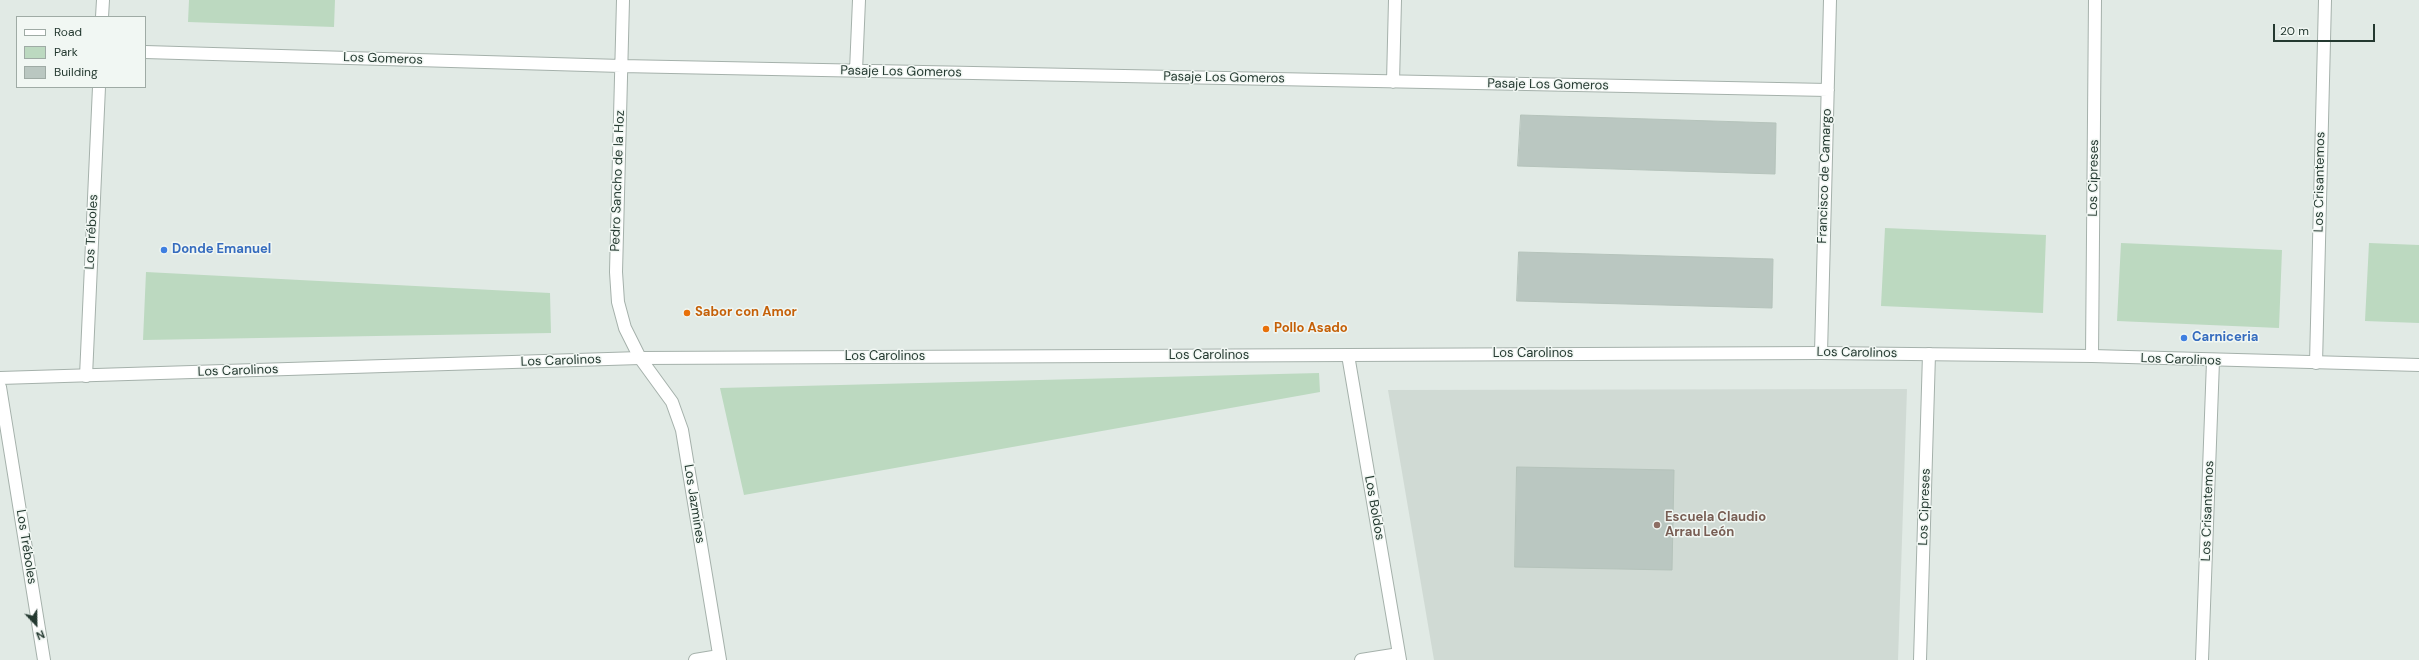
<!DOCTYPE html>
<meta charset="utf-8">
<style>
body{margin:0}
#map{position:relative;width:2419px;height:660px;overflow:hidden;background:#e1eae5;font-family:"DM Sans",sans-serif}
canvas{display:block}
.legend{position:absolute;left:16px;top:16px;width:130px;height:72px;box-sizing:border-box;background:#f1f7f3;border:1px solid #9faba5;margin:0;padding:5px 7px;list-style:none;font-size:12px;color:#243930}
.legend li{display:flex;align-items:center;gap:8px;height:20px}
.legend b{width:20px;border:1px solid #9faba5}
.north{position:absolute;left:16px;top:604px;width:40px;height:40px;-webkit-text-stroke:3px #f1f7f3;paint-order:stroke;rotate:158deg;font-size:11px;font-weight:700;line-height:16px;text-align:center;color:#243930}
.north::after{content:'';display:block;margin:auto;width:14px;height:18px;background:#243930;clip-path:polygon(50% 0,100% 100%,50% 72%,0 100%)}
.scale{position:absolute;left:2273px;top:24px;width:102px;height:18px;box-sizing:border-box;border:2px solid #243930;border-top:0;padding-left:5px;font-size:12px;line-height:14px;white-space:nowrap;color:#243930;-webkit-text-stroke:3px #f1f7f3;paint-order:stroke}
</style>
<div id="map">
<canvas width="2419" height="660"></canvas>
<ul class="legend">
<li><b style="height:5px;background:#fff"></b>Road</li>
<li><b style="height:11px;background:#bcd9c0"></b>Park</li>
<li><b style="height:11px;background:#bac7c1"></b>Building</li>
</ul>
<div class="north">N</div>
<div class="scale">20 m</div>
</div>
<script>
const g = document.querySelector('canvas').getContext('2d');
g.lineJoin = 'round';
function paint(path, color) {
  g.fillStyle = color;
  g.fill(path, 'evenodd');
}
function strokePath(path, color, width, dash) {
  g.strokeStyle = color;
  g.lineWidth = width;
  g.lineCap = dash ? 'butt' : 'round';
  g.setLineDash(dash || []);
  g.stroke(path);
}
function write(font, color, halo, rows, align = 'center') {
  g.font = font + ' "DM Sans",sans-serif';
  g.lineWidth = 3;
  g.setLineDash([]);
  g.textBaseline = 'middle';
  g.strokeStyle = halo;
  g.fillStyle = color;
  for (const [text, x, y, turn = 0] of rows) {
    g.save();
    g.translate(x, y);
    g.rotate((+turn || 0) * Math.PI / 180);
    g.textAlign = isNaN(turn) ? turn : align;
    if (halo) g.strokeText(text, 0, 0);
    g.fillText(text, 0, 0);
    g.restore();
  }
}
paint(new Path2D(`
 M1907 389 1898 660H1434L1388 390Z`), '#d0dad4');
paint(new Path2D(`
 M189 0H335L334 27 188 22Z
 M1885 228 2046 235 2043 313 1881 306Z
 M2121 243 2282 250 2279 328 2117 321Z
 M2369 243 2419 245V323L2365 321Z
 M146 272 550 293 551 333 143 340Z
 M1319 373 1320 392 744 495 720 388Z`), '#bcd9c0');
const building = new Path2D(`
 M1521 115 1776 123 1775 174 1518 166Z
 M1519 252 1773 259 1772 308 1517 301Z
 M1517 467 1674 470 1672 570 1515 567Z`);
paint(building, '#bac7c1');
strokePath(building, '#b5c3bb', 1);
const minor = new Path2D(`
 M623 0 616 272 618 302 625 328 640 358 672 402 682 430 720 660
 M102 17 103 0
 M145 52 621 66 1828 90
 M856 71 859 0
 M1393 82 1395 0
 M1821 353 1830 0
 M1348 355 1400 660
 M2092 356 2095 0
 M2316 363 2325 0
 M86 376 99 87
 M0 387 44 660
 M695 660 719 656
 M1361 660 1399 654
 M1920 660 1929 354
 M2202 660 2213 361`);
const tertiary = new Path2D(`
 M0 378 640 358 1821 353 2092 356 2419 365`);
strokePath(minor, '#a5b1ab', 14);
strokePath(tertiary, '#a5b1ab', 14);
strokePath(minor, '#fff', 12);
strokePath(tertiary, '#fff', 12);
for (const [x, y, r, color] of [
 [164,250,4,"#3f7fe0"],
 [687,313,4,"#e8710a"],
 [1266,329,4,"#e8710a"],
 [2184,338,4,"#3f7fe0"],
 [1657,525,4,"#8d6e63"]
]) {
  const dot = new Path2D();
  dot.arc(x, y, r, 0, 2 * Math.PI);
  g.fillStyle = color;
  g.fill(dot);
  strokePath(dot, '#f1f7f3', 1.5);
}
write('13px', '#243930', '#f1f7f3', [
 ["Los Gomeros",383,59,2],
 ["Pasaje Los Gomeros",901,72,1],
 ["Pasaje Los Gomeros",1224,78,1],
 ["Pasaje Los Gomeros",1548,85,1],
 ["Francisco de Camargo",1825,176,-88],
 ["Los Cipreses",2094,178,-89],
 ["Pedro Sancho de la Hoz",618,181,-88],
 ["Los Crisantemos",2320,182,-89],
 ["Los Tréboles",92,232,-87],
 ["Los Carolinos",1857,353,1],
 ["Los Carolinos",1533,354],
 ["Los Carolinos",1209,356],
 ["Los Carolinos",885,357],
 ["Los Carolinos",2181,360,2],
 ["Los Carolinos",561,361,-2],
 ["Los Carolinos",238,371,-2],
 ["Los Jazmines",694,504,81],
 ["Los Cipreses",1925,507,-88],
 ["Los Boldos",1374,508,80],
 ["Los Crisantemos",2208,511,-88],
 ["Los Tréboles",26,547,81]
]);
write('bold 13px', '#366cbe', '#f1f7f3', [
 ["Donde Emanuel",172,250],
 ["Carniceria",2192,338]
], 'left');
write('bold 13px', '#c56008', '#f1f7f3', [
 ["Sabor con Amor",695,313],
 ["Pollo Asado",1274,329]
], 'left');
write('bold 13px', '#785e54', '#f1f7f3', [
 ["Escuela Claudio",1665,518],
 ["Arrau León",1665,533]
], 'left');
</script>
